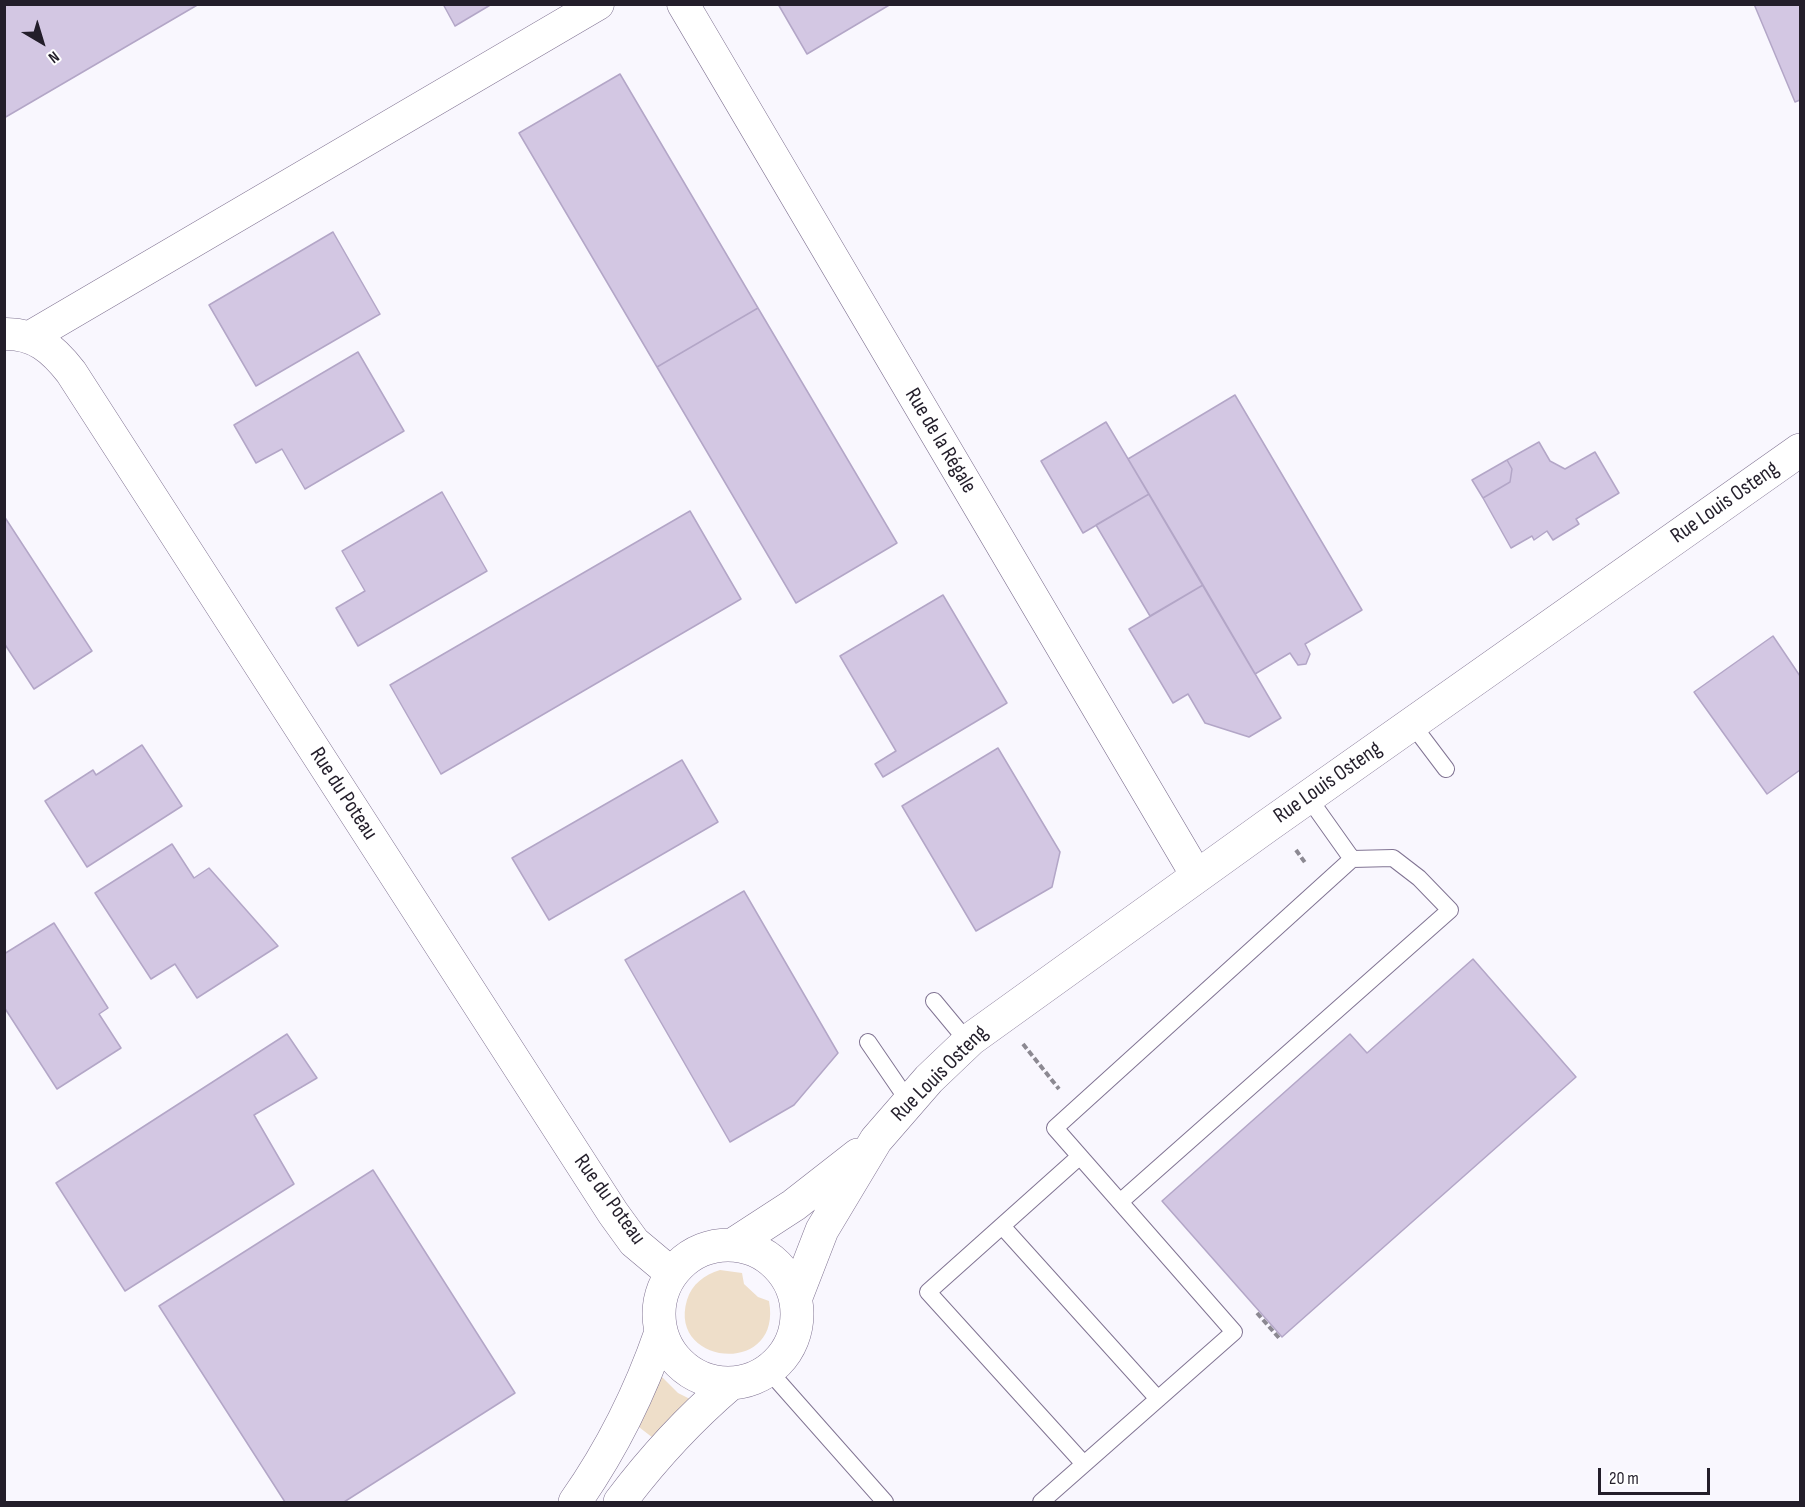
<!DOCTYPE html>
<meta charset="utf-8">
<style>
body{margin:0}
#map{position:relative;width:1805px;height:1507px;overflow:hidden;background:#f9f7fe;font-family:"Sofia Sans Condensed",sans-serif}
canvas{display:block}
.frame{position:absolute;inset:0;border:6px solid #231e2a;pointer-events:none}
.north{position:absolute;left:12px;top:12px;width:60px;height:60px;-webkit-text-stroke:4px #fff;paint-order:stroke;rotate:142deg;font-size:16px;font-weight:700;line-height:24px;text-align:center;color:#231e2a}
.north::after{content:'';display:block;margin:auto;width:21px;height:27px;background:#231e2a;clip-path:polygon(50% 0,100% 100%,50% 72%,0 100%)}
.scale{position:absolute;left:1598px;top:1468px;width:112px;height:27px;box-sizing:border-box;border:3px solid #231e2a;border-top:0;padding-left:8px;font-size:18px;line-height:21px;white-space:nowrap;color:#231e2a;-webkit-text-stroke:4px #fff;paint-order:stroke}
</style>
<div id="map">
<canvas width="1805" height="1507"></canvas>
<div class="frame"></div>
<div class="north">N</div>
<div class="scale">20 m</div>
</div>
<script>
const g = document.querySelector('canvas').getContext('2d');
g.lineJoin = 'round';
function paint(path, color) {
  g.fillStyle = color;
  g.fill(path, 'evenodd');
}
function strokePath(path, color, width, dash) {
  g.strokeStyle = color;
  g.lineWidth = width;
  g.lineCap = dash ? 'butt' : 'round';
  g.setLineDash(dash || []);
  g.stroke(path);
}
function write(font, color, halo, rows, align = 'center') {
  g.font = font + ' "Sofia Sans Condensed",sans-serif';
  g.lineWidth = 4.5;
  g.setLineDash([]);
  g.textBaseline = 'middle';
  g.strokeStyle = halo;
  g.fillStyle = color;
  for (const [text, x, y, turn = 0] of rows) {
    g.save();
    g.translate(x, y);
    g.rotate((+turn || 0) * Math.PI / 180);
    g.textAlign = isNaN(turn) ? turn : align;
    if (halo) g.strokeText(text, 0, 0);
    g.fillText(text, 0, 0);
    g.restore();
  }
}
paint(new Path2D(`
 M720 1270 742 1273 744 1284 758 1297 769 1301C783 1377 667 1366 687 1300 692 1284 704 1275 720 1270Z
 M659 1374 678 1393 690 1399 657 1441 635 1424Z`), '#eedec9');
const building = new Path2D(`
 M4 4H199L4 118Z
 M443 4H492L455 26Z
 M778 4H891L807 54Z
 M1754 4H1800V100L1795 102Z
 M620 74 758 308 657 367 519 133Z
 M333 232 380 314 256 386 209 305Z
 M758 308 897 543 796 603 657 367Z
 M358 352 404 431 305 489 282 449 256 463 234 425Z
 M1235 395 1362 610 1305 644 1310 654 1306 664 1298 665 1290 653 1255 674 1128 459Z
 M1106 422 1149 494 1083 533 1041 461Z
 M1539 442 1550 461 1565 469 1595 452 1619 493 1576 519 1579 524 1553 540 1547 531 1534 540 1532 536 1511 548 1483 498 1510 482 1512 469 1507 460Z
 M1507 460 1512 469 1510 482 1483 498 1472 480Z
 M442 492 487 571 358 646 336 608 365 591 342 551Z
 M1149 494 1203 585 1150 616 1096 525Z
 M690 511 741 599 441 774 390 685Z
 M4 516 92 651 34 689 4 643Z
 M1203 585 1281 718 1249 737 1205 723 1188 694 1173 703 1129 629Z
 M943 595 1007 703 883 777 875 764 896 751 840 656Z
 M1773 636 1800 676V770L1767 794 1694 692Z
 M142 745 182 806 87 867 45 801 93 770 96 775Z
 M998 748 1060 852 1052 887 976 931 902 806Z
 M682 760 718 822 549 920 512 858Z
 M172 844 194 878 209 868 278 946 197 998 175 964 151 979 95 893Z
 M744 891 838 1053 794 1105 730 1142 625 960Z
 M54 923 108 1008 99 1014 121 1048 57 1089 4 1007V954Z
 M1473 959 1576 1077 1282 1337 1162 1201 1350 1034 1367 1053Z
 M287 1034 317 1078 254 1115 294 1184 125 1291 56 1183Z
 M373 1170 515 1393 344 1502H285L159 1306Z`);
paint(building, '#d3c7e3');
strokePath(building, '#b3a6c7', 1.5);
const service = new Path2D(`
 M1412 724 1446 769
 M934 1001 968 1042
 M868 1042 909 1102
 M1079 1157 928 1292 1084 1464
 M1120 1202 1055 1128 1352 859
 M1002 1226 1158 1399
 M769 1371 885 1502
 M1041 1502 1234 1332 1120 1202 1450 910 1419 878 1393 858 1352 859 1308 797`);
const minor = new Path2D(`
 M683 4 1197 876
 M4 334C35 333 53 349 71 372L613 1213 634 1242 671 1273
 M30 337 598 4`);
const tertiary = new Path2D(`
 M734 1244 794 1205 858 1155
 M659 1314a69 69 0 1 1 138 0a69 69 0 1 1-138 0Z
 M796 1297 822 1230 876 1140 929 1079 971 1039 1267 826 1800 450
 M575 1502C612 1449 640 1393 661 1332
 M620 1502C653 1458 688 1420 730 1384`);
strokePath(service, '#817493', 18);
strokePath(minor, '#817493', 33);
strokePath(tertiary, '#817493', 34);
strokePath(new Path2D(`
 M1296 850 1306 864
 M1023 1044 1059 1089
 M1257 1313 1280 1339`), '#8c8992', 4, [6, 3]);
strokePath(service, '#fff', 16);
strokePath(minor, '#fff', 32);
strokePath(tertiary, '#fff', 33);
write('22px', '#231e2a', '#fff', [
 ["Rue de la Régale",940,441,59],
 ["Rue Louis Osteng",1725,503,-35],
 ["Rue Louis Osteng",1328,783,-35],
 ["Rue du Poteau",343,794,57],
 ["Rue Louis Osteng",940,1074,-45],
 ["Rue du Poteau",609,1200,54]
]);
</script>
